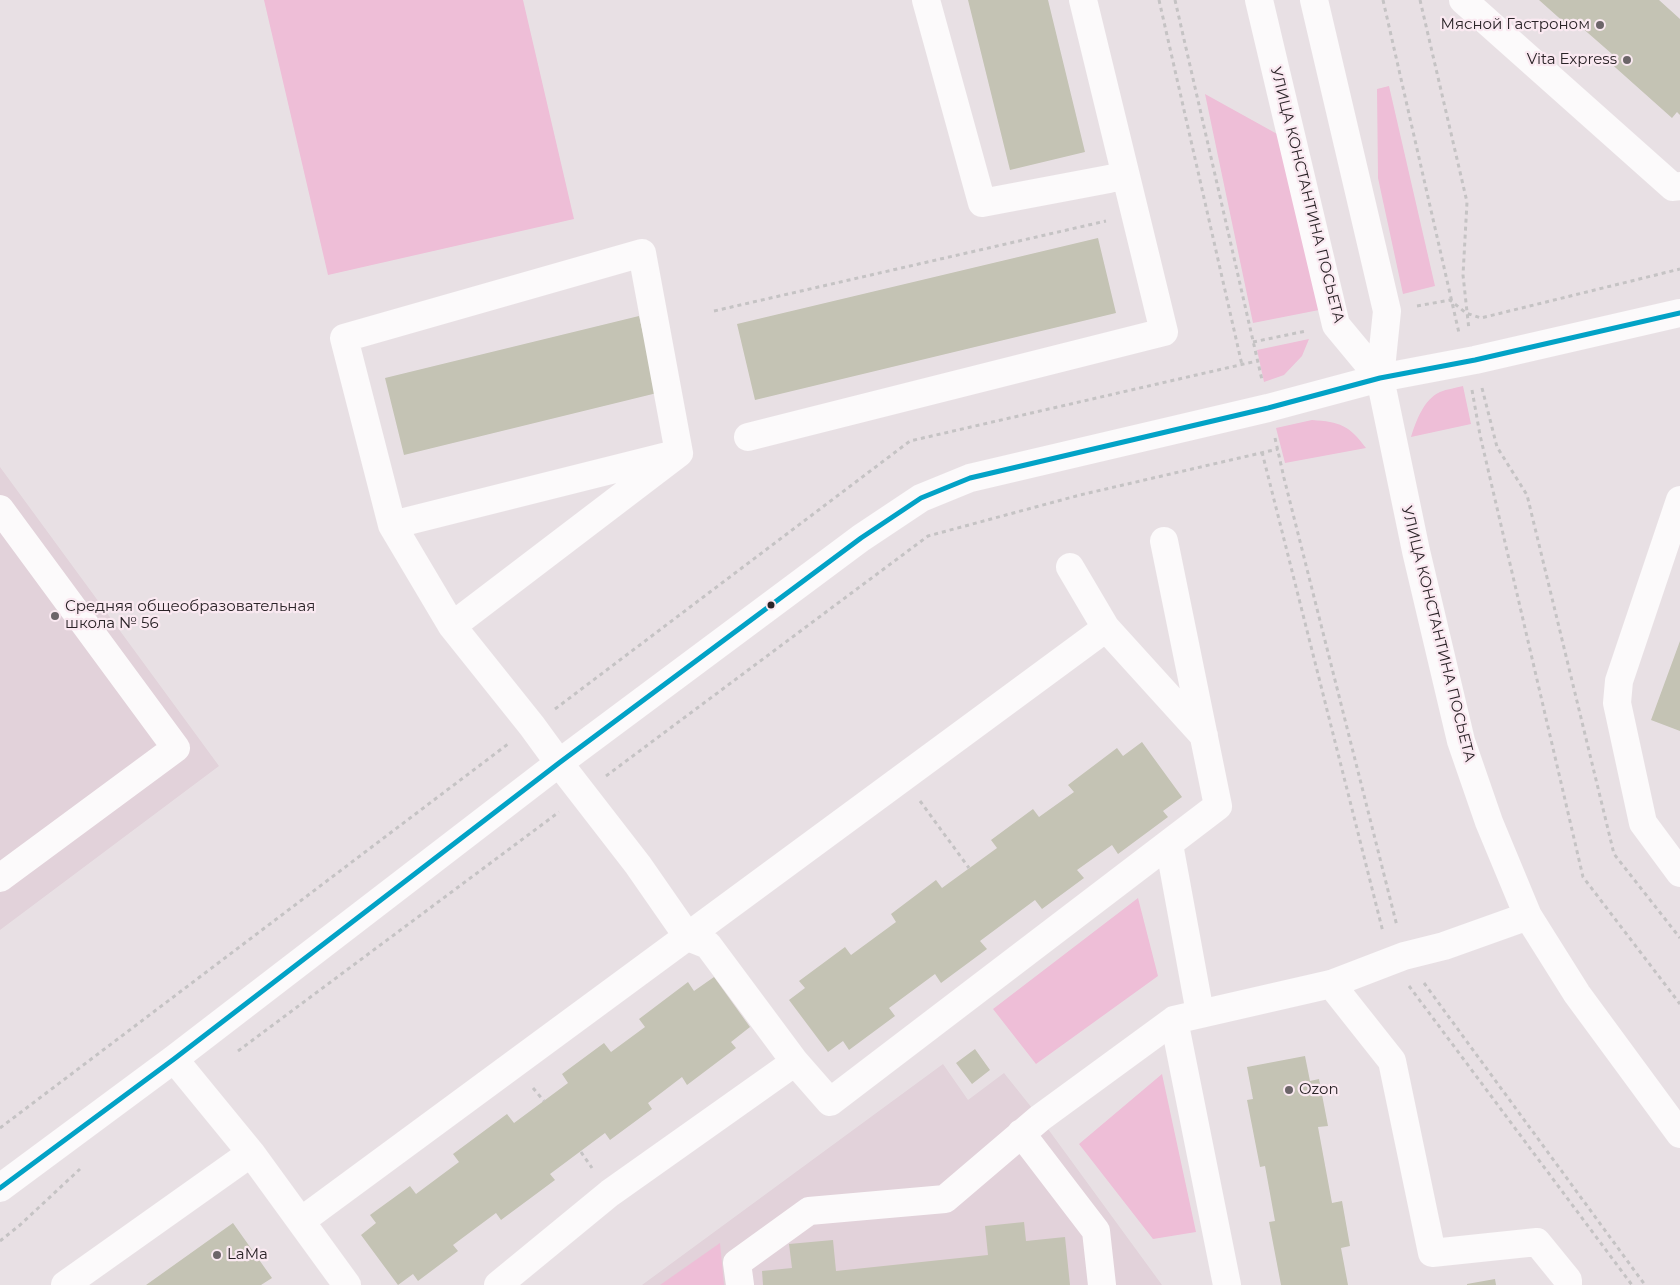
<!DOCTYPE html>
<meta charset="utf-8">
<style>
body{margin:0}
canvas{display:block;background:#e8e0e4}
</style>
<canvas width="1680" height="1285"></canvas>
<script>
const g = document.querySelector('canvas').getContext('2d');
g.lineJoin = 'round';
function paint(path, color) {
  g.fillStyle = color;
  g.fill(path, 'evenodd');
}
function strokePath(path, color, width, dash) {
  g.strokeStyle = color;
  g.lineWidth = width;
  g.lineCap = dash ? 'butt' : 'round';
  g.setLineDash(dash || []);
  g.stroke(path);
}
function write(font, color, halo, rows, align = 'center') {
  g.font = font + ' Montserrat,sans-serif';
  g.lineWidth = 4.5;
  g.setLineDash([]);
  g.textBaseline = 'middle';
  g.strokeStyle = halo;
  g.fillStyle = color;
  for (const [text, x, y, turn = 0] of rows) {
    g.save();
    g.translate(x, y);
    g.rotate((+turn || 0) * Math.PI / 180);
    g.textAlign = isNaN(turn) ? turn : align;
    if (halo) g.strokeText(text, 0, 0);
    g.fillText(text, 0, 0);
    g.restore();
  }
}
paint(new Path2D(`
 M0 467 219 766 0 930Z
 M943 1064 968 1100 1004 1073 1040 1118 1162 1285H642Z`), '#e2d2da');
paint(new Path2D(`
 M264 0H523L574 219 328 275Z
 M1389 86 1435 286 1403 294 1378 178 1377 89Z
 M1205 94 1279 135 1319 310 1253 323Z
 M1309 339 1302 356 1284 375 1264 382 1257 350Z
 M1463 386 1471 424 1411 437C1416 421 1424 399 1440 392 1447 389 1456 388 1463 386Z
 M1312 420C1340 422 1349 425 1366 448L1285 463 1276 428Z
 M1138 898 1158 976 1036 1064 993 1009Z
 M1162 1074 1196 1232 1153 1239 1079 1144Z
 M720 1243 724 1285H660Z`), '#eebed7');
paint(new Path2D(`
 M968 0H1048L1085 152 1010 170Z
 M1539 0H1659L1680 19V115L1677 112 1672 118 1607 60 1612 54 1572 19 1567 25Z
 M1098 238 1116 313 755 400 737 324Z
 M639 316 657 393 404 455 385 378Z
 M1680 641V731L1651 720Z
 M1142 742 1182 797 1163 811 1168 817 1118 854 1112 845 1077 870 1084 878 1042 909 1035 900 980 941 987 949 941 983 935 974 889 1008 895 1016 849 1050 843 1041 828 1052 789 1000 805 988 799 981 845 947 851 955 896 922 891 914 936 880 942 888 997 848 991 840 1033 809 1039 817 1074 792 1068 785 1117 748 1123 756Z
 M714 977 750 1027 731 1042 736 1048 687 1085 682 1077 648 1103 652 1109 610 1140 605 1133 550 1174 555 1180 501 1220 496 1213 453 1245 458 1251 418 1281 413 1274 398 1285 361 1235 376 1223 370 1215 410 1186 416 1194 459 1162 453 1154 507 1114 514 1123 568 1083 562 1074 604 1043 611 1052 645 1027 639 1019 688 982 694 991Z
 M975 1049 990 1070 972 1084 956 1063Z
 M1305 1056 1310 1081 1319 1079 1328 1126 1318 1127 1332 1203 1342 1201 1350 1246 1341 1248 1348 1285H1281L1269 1222 1275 1221 1265 1166 1260 1167 1247 1100 1253 1099 1247 1067Z
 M1024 1222 1026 1241 1065 1237 1070 1285H763L762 1271 792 1268 789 1244 833 1240 836 1271 988 1255 985 1226Z
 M233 1223 272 1278 261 1285H146Z
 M1495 1279 1496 1285H1467V1284Z`), '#c4c3b4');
strokePath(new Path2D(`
 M1159 0 1242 365
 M1175 0 1262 380
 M1383 0 1459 333
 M1420 0 1467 202 1463 275 1469 330
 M1417 306 1450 300 1466 313 1481 318 1680 269
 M714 311 1106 221
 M1253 342 1306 331
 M1482 388 1497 447 1527 495 1614 854 1680 938
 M1472 390 1480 435 1583 877 1680 1004
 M1275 438 1284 478 1397 926
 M1262 452 1383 932
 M555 709 910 441 1257 361
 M606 776 928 536 1080 495 1278 449
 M920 801 969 868
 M1424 983 1645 1285
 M1409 986 1632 1285
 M238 1051 559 812
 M533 1088 544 1101
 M0 1128 508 744
 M581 1152 592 1168
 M0 1241 20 1225 80 1169`), '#c5c3c4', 3, [4, 4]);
strokePath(new Path2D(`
 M926 0 982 203 1109 179 1125 175
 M1259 0 1336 325 1380 378
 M1314 0 1387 311 1380 378 1416 551 1461 741 1489 822 1528 916 1577 994 1680 1134
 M1463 0 1673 187 1680 186
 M748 437 1164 332 1083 0
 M679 453 642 253 344 338 392 525 452 626 532 726 559 763 638 865 688 937 708 945 795 1062 830 1102 1218 806 1164 541
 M1680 500 1619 681 1617 703 1643 823 1680 873
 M0 509 176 748 0 878
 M392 525 679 453 452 626
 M1070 567 1106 628 1204 736
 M1169 844 1200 1013
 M1331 984 1392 1061 1432 1253 1537 1242 1568 1280V1285
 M174 1059 251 1153
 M1021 1133 1096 1231 1102 1285
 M0 1188 174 1059 559 763 861 538 921 498 970 478 1268 408 1380 378 1475 360 1680 313
 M301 1221 1106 628
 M65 1285 251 1153 347 1285
 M498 1285 610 1193 795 1062
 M740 1285 737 1263 809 1211 945 1199 1040 1118 1174 1020
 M1227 1285 1174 1020 1331 984 1404 956 1444 946 1528 916`), '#fcfafb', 28);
strokePath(new Path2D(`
 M0 1188 174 1059 559 763 861 538 921 498 970 478 1268 408 1380 378 1475 360 1680 313`), '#02a2c6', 5);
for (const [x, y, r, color] of [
 [1600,25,5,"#6c6569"],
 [1627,60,5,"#6c6569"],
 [771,605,4.5,"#2a2327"],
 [55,616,5,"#6c6569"],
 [1289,1090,5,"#6c6569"],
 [217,1255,5,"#6c6569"]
]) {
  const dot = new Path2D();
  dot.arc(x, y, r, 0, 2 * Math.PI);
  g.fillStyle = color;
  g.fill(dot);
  strokePath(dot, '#fae9f1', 2);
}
write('15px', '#2a2327', '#fae9f1', [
 ["Мясной Гастроном",1590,25,"right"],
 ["Vita Express",1617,60,"right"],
 ["Средняя общеобразовательная",65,607],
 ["школа № 56",65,624],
 ["Ozon",1299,1090],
 ["LaMa",227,1255]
], 'left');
write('15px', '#2a2327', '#fae9f1', [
 ["УЛИЦА КОНСТАНТИНА ПОСЬЕТА",1307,195,76],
 ["УЛИЦА КОНСТАНТИНА ПОСЬЕТА",1438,634,76]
]);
</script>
